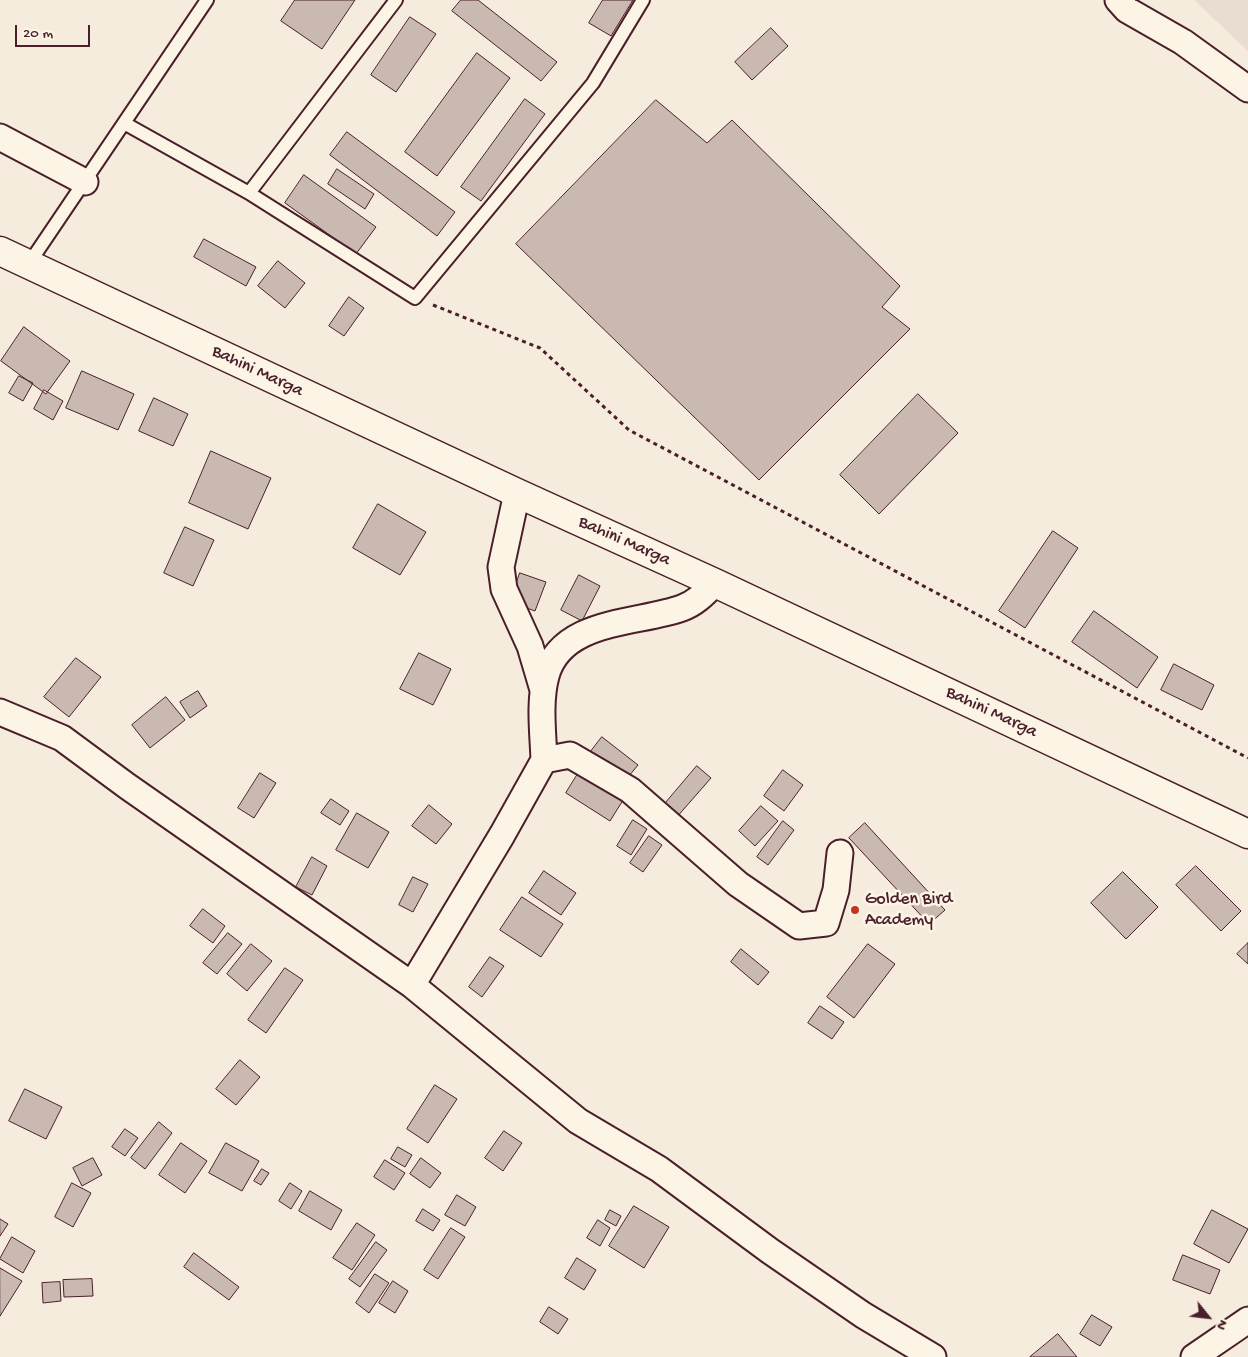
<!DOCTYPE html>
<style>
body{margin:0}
#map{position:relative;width:1248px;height:1357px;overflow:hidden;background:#f5ecde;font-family:"Gochi Hand",sans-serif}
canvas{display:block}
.north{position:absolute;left:1183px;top:1292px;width:50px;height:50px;-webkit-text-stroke:4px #fcf5e5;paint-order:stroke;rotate:119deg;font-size:14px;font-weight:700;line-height:20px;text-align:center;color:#4a1f2b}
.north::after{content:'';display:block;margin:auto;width:18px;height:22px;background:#4a1f2b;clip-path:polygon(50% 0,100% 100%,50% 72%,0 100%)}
.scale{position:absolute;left:15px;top:25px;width:75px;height:22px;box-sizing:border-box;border:2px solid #4a1f2b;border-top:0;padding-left:6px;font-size:15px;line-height:18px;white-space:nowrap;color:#4a1f2b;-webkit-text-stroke:4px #fcf5e5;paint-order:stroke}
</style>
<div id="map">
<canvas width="1248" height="1357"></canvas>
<div class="north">N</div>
<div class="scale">20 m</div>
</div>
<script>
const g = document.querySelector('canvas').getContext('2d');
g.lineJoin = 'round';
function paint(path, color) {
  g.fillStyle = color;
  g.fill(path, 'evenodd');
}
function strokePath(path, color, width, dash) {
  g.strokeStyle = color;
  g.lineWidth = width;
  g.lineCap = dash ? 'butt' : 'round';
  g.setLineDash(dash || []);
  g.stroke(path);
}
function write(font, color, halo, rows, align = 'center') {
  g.font = font + ' "Gochi Hand",sans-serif';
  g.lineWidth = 5;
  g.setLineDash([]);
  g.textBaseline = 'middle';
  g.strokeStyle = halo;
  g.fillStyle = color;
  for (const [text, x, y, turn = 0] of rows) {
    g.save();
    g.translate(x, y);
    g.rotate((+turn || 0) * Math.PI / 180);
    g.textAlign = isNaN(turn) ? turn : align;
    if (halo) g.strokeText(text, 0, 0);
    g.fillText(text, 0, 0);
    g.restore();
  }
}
paint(new Path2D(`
 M1194 0H1248V51Z`), '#e8ddd0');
const building = new Path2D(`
 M295 0H355L322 49 281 21Z
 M461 0H478L557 62 541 81 452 11Z
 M603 0H633L611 36 589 23Z
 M410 17 436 34 396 92 371 75Z
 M771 28 788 46 752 80 735 62Z
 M477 53 510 78 437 176 405 152Z
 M525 99 545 114 481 201 461 187Z
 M656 100 707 143 732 120 900 286 882 307 910 329 759 480 516 244Z
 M347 132 455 212 437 236 330 155Z
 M337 169 374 194 365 209 328 184Z
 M304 175 376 227 356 254 285 203Z
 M204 239 256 267 246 286 194 257Z
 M278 261 305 283 285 308 258 286Z
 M349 297 364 308 344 336 329 326Z
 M24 327 70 361 46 394 1 361Z
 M82 371 134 394 118 430 66 408Z
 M19 376 33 383 23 401 9 393Z
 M44 390 63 401 53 420 34 409Z
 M918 394 958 433 879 514 840 475Z
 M154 398 188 414 173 446 139 431Z
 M211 451 271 478 248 529 189 503Z
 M378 504 426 532 400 575 353 548Z
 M185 527 214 540 193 586 164 573Z
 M1053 531 1078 548 1025 628 999 611Z
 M520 573 546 582 535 611 510 602Z
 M579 575 600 586 582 621 561 610Z
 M1094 611 1158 657 1137 688 1072 642Z
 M419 653 451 669 433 705 400 689Z
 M76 658 101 677 69 717 44 697Z
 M1174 664 1214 685 1202 710 1161 690Z
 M198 691 207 706 190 718 180 702Z
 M166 697 185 720 150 748 132 725Z
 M602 737 638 765 624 782 589 754Z
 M697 766 711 778 676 818 663 806Z
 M581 769 625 797 610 821 566 793Z
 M783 770 803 785 784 811 764 796Z
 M260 773 276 783 254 818 238 808Z
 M331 799 349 811 340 825 321 813Z
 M429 805 452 824 436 844 412 826Z
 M761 806 778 821 755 846 739 831Z
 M357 813 389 832 368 868 336 850Z
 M633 820 647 829 631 855 617 846Z
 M783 821 794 830 768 865 757 857Z
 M865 823 945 910 929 924 849 838Z
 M649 836 662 845 643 872 630 863Z
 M312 857 327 866 312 895 296 887Z
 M1196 866 1241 911 1221 931 1176 885Z
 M544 871 576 893 561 915 529 893Z
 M1123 872 1158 907 1126 939 1091 903Z
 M413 877 428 884 413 912 399 905Z
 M522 897 563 924 541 957 500 930Z
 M203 909 225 926 213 943 190 926Z
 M228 933 242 944 217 974 203 963Z
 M1248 943V964L1237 954Z
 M251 944 272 961 247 991 227 974Z
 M868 944 895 964 854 1018 827 997Z
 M741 949 769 972 758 985 731 962Z
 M490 957 504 966 482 997 469 987Z
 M285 968 303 980 266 1033 248 1020Z
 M820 1006 844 1022 832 1039 808 1023Z
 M240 1060 260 1077 236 1105 216 1089Z
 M435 1085 457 1099 428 1143 407 1129Z
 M25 1089 62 1107 46 1139 9 1121Z
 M159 1122 172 1133 145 1169 131 1158Z
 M125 1129 138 1138 125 1156 112 1147Z
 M504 1131 522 1143 503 1171 485 1158Z
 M181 1143 207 1161 185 1193 159 1175Z
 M226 1143 259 1161 242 1191 209 1173Z
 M398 1147 412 1155 405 1167 391 1159Z
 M93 1158 102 1175 82 1186 73 1168Z
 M421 1158 441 1173 430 1188 410 1174Z
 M385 1160 405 1173 394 1190 374 1177Z
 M262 1169 269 1173 261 1185 254 1181Z
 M72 1183 91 1193 73 1227 55 1217Z
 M290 1183 302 1191 291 1209 279 1201Z
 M310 1191 342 1210 331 1230 299 1211Z
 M457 1195 476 1207 465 1226 445 1215Z
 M634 1206 669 1227 644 1268 609 1246Z
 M423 1209 440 1220 433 1231 416 1221Z
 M610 1210 621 1216 616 1226 605 1220Z
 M1212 1210 1248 1229 1229 1263 1194 1244Z
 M0 1219 8 1224 0 1236Z
 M598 1220 610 1228 600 1246 587 1238Z
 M357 1223 375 1235 352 1270 333 1258Z
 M451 1228 465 1237 438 1279 424 1270Z
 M12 1237 35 1251 23 1273 0 1259Z
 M376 1242 387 1250 360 1287 349 1279Z
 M194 1253 239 1287 229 1300 184 1267Z
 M1183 1255 1220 1270 1210 1294 1173 1280Z
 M577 1258 596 1270 584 1290 565 1278Z
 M0 1268 22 1281 0 1316Z
 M375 1274 389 1283 369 1313 356 1303Z
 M92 1279 93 1296 64 1297 63 1280Z
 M393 1281 408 1291 395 1313 379 1303Z
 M60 1282 61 1301 43 1303 42 1283Z
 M549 1307 568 1319 558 1334 540 1322Z
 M1092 1315 1112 1327 1100 1346 1080 1334Z
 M1058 1334 1077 1357H1030Z`);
paint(building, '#cab9b1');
strokePath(building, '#4a1f2b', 1);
const lane = new Path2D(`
 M124 123 249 193 415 298 593 83 643 0
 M249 193 396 0
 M28 265 207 0`);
const street = new Path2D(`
 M1118 0 1127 10 1183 42 1248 89
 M0 137 85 182
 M517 493 501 567 504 589 530 646 543 690
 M0 712 62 738 127 786 412 985 578 1121 659 1169 770 1251 863 1315 933 1357
 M544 760C543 733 539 702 546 676 561 619 638 624 682 608 696 603 705 593 715 583
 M412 985 502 835 544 760 570 755 630 790 738 884 799 926 826 923 836 890 840 853
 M1194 1357 1248 1320`);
const secondary = new Path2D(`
 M0 251 517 493 715 583 1248 834`);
strokePath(lane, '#4a1f2b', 16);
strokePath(street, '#4a1f2b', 29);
strokePath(secondary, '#4a1f2b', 31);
strokePath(new Path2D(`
 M433 305 540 348 629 430 1248 758`), '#4a1f2b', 3, [4, 4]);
strokePath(lane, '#fcf5e5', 12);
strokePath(street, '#fcf5e5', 25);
strokePath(secondary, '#fcf5e5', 28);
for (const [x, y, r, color] of [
 [855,910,5,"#c8321e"]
]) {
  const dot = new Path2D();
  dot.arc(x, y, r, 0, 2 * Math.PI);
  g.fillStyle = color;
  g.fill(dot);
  strokePath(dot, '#fcf5e5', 2);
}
write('18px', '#4a1f2b', '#fcf5e5', [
 ["Bahini Marga",257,372,25],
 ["Bahini Marga",624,542,24],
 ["Bahini Marga",991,713,25]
]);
write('18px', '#4a1f2b', '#fcf5e5', [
 ["Golden Bird",865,900],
 ["Academy",865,921]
], 'left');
</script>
